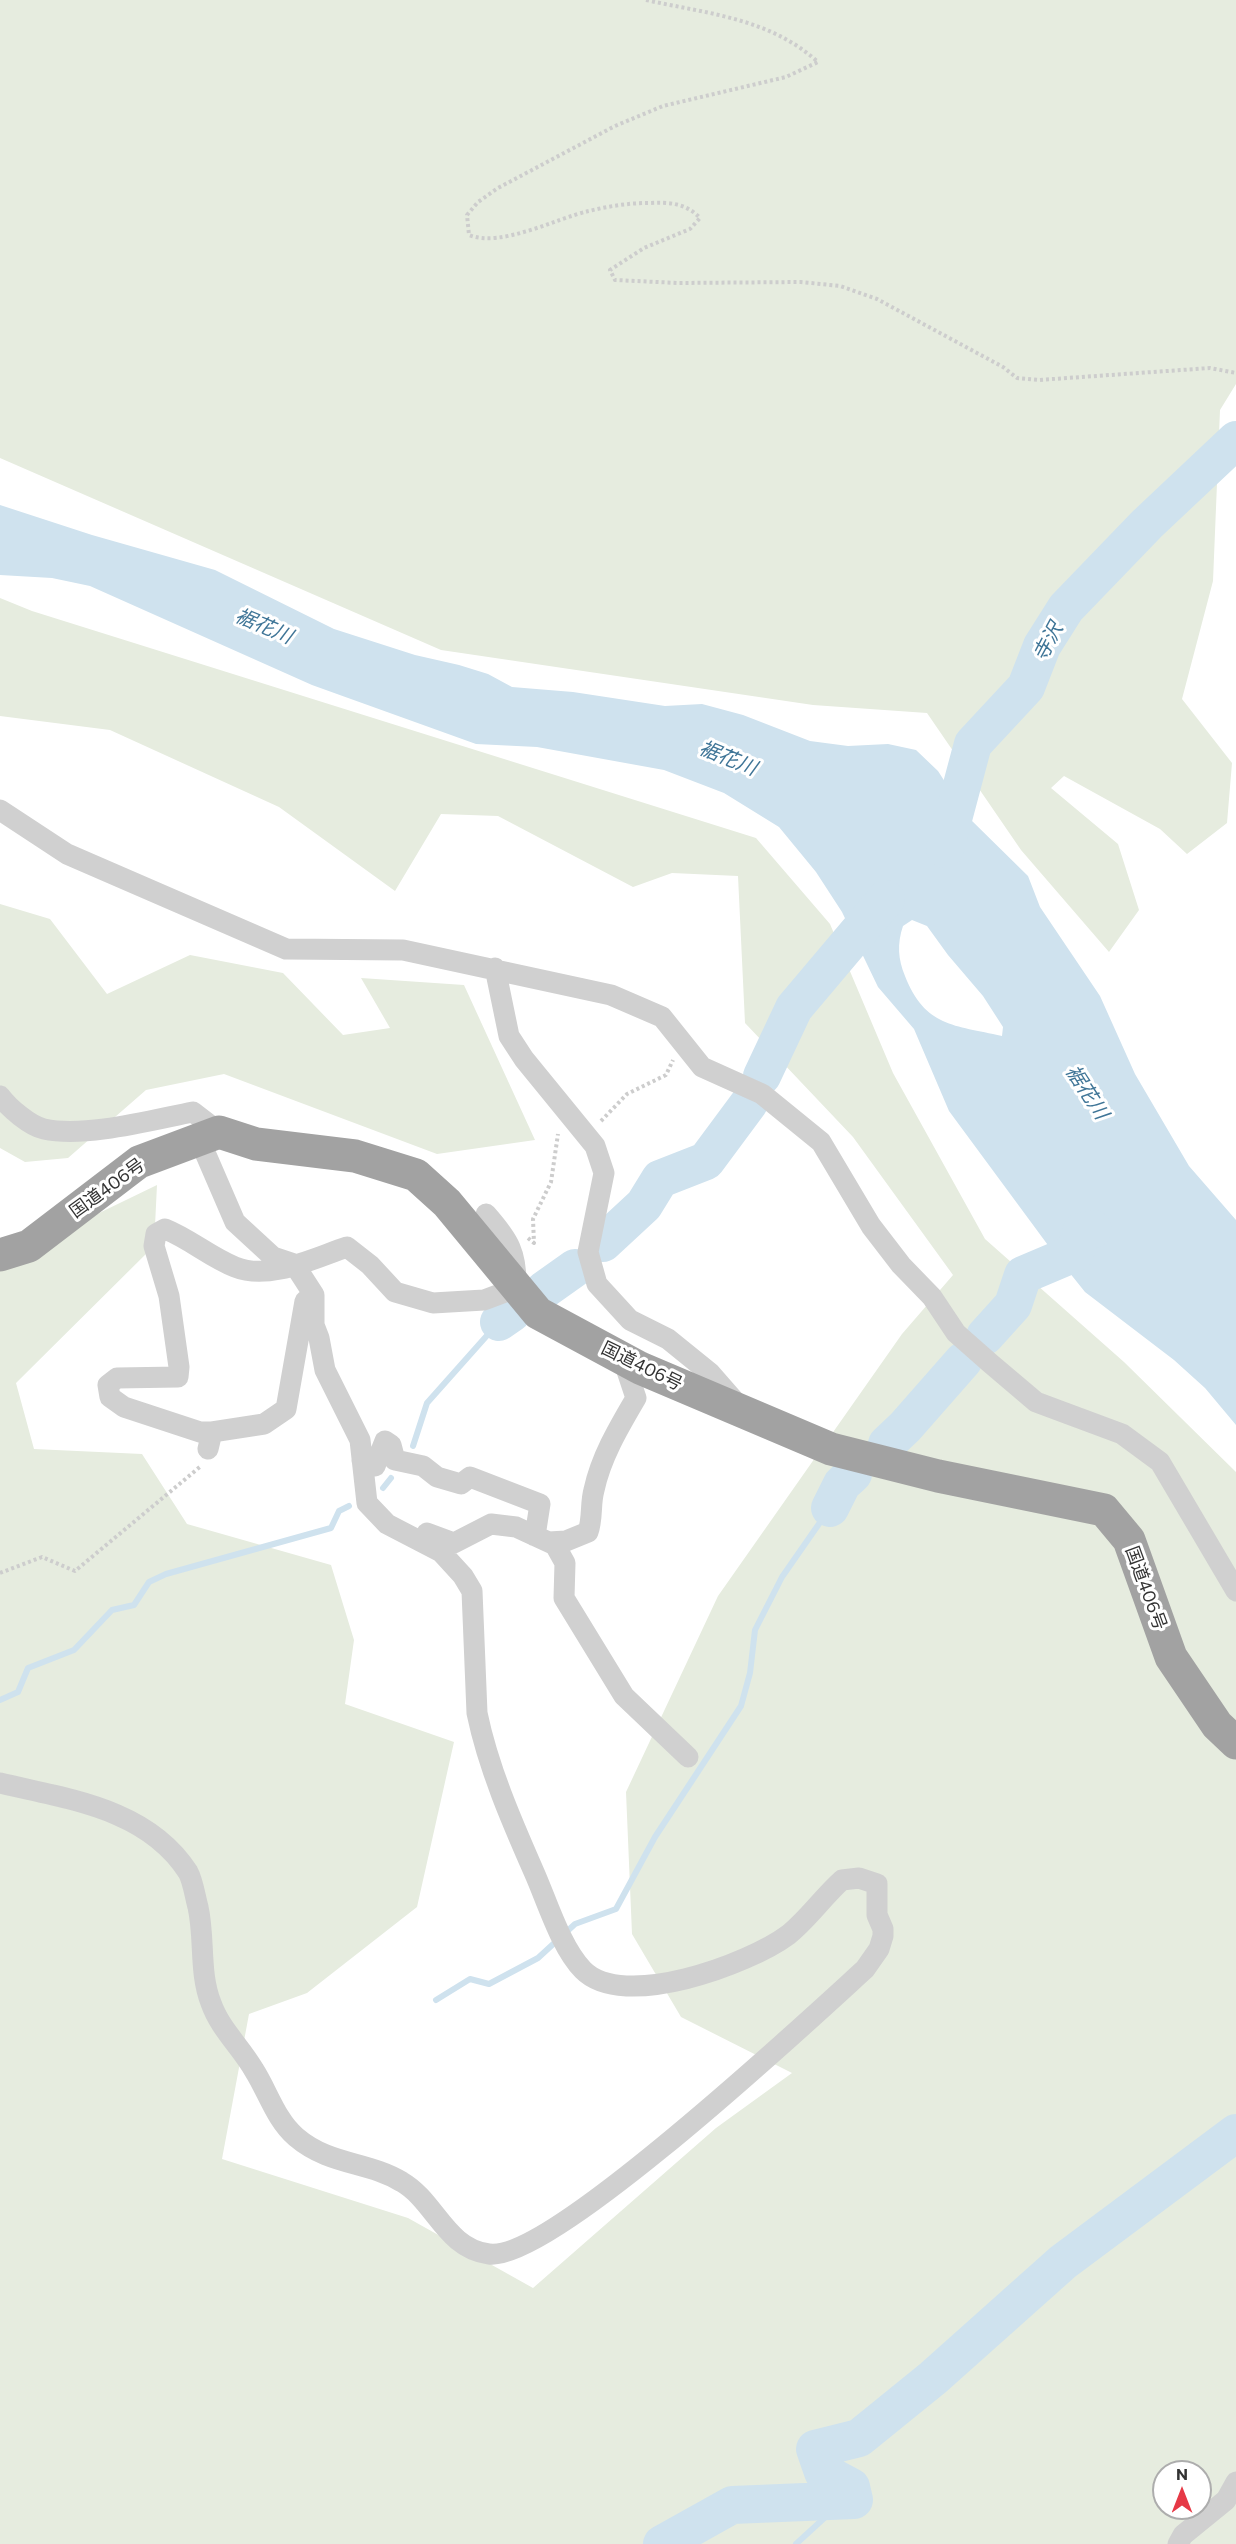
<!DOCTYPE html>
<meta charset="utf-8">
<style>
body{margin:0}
#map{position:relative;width:1236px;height:2544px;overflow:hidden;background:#fff;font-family:Commissioner,sans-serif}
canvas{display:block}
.north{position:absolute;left:1152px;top:2460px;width:60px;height:60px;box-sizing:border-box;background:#fff;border:2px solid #adadad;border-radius:50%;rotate:0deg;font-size:16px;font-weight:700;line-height:24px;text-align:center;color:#333}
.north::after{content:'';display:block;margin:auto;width:21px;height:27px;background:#e63946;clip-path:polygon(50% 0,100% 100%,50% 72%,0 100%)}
</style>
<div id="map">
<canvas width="1236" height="2544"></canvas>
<div class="north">N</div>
</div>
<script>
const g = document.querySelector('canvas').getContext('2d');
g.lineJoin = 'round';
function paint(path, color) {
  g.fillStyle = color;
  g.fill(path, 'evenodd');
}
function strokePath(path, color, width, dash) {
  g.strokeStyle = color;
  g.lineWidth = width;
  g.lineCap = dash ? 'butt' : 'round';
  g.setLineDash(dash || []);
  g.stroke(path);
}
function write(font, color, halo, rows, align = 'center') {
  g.font = font + ' Commissioner,"Noto Sans JP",sans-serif';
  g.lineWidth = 6;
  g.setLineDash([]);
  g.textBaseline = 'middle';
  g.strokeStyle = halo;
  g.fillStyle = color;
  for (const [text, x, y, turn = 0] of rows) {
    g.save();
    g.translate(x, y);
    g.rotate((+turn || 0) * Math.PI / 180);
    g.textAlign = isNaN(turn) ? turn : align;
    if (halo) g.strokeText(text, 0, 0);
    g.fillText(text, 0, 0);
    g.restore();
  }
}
paint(new Path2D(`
 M0 0H1236V384L1220 410 1213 581 1182 699 1232 763 1227 823 1187 854 1160 829 1064 776 1051 788 1118 844 1139 910 1109 952 1021 850 927 713 813 705 441 650 0 458Z
 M0 598 32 611 756 838 830 924 893 1073 985 1239 1124 1362 1236 1472V2544H0V1261L157 1185 154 1246 16 1383 34 1449 142 1454 187 1524 331 1565 354 1640 345 1704 454 1742 417 1907 307 1993 249 2014 222 2159 408 2218 533 2288 716 2128 792 2073 681 2017 632 1934 626 1792 718 1596 902 1334 953 1275 853 1137 745 1023 738 876 672 873 633 887 498 816 441 814 395 891 279 807 110 730 0 716ZM1164 2472H1200V2508H1164Z
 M0 904 50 919 107 994 190 955 283 973 343 1035 390 1028 361 978 464 985 535 1140 437 1154 224 1074 146 1090 68 1158 25 1162 0 1148Z`), '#e6ecdf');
paint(new Path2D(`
 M0 505 92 535 215 570 334 629 415 655 459 665 488 674 512 687 573 692 665 706 702 704 743 715 810 741 848 746 888 744 916 750 938 771 967 816 1028 876 1040 907 1100 996 1135 1074 1189 1166 1236 1220V1425L1205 1388 1174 1360 1085 1292 1053 1252 949 1111 914 1029 878 987 842 912 816 872 779 827 724 793 664 770 537 747 476 744 312 685 90 586 52 578 0 575ZM912 920 927 926 948 955 983 996 1003 1027 1002 1036C954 1025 925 1027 905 976 898 959 897 944 903 926Z`), '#cfe2ee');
strokePath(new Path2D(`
 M413 1446 427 1403 499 1322
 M383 1488 391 1478
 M0 1700 18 1692 28 1668 74 1650 112 1610 134 1605 149 1582 166 1574 331 1528 339 1511 349 1506
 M436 2000 470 1979 489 1984 538 1958 575 1924 616 1909 655 1837 741 1706 750 1673 755 1630 782 1577 830 1508
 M796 2544 844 2500`), '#cfe2ee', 6);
strokePath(new Path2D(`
 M945 849 973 744 1026 687 1042 646 1066 608 1147 524 1236 440
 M762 1076 794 1008 886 899
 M603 1243 644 1205 660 1179 706 1161 749 1103
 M544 1290 575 1268
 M499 1322 512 1313
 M985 1336 1013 1305 1023 1275 1075 1253 1081 1232 1093 1229
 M887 1444 905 1427 963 1361
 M830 1508 842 1484 853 1474
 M662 2544 732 2505 854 2500 851 2487 823 2472 815 2449 859 2438 933 2378 1063 2262 1236 2133`), '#cfe2ee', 38);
strokePath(new Path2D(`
 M646 0C709 14 769 18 818 62L786 77 663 106 615 126 498 188 478 202 467 215 469 235C501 248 557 218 589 211 609 206 629 203 649 203 669 202 686 203 700 218L690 229 644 248 610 270 615 280 678 283 801 282 840 286 877 299 1003 367 1017 378 1039 380 1210 368 1236 373
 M601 1121 627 1094 666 1075 673 1060
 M528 1238 534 1243 533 1219 551 1182 558 1134
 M0 1573 42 1557 75 1571 201 1466`), '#cdcdcd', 4, [3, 3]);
strokePath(new Path2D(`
 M0 810 67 854 286 949 403 950 611 995 662 1017 702 1067 762 1094 821 1142 871 1226 901 1265 932 1297 956 1333 990 1363 1036 1402 1122 1434 1160 1462 1236 1591
 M495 968 509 1036 524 1059 595 1146 604 1173 588 1252 597 1284 630 1320 668 1339 710 1373 738 1405
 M0 1096C9 1108 30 1126 44 1129 85 1138 152 1120 193 1112L219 1132
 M212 1432 264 1424 286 1409 305 1301
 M208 1449 212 1432H200L124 1407 110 1397 108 1385 117 1378 178 1377 179 1367 169 1296 154 1246 156 1234 165 1229C190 1239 210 1257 235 1267 269 1281 314 1258 347 1247L370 1265 395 1292 433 1303 484 1300 516 1288C517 1253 509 1240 486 1214
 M362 1460 375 1466 385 1441 391 1445 395 1460 423 1466 437 1477 461 1484 470 1477 540 1504 535 1536
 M427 1533 454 1543 491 1524 516 1527 555 1545 565 1563 564 1598 624 1696 688 1757
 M549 1542 566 1541 588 1532C593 1518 590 1504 594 1490 601 1457 619 1427 636 1398L623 1359
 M0 1783C67 1799 147 1808 188 1872 193 1881 195 1896 198 1907 205 1938 199 1973 211 2003 220 2029 241 2047 254 2070 268 2092 276 2120 296 2137 330 2166 368 2161 402 2182 435 2201 446 2249 489 2254 550 2262 810 2019 865 1969L879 1949 883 1936V1929L877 1915V1884L859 1878 842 1880C823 1897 808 1919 788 1935 749 1964 623 2011 583 1970 561 1948 547 1901 534 1872 512 1822 488 1767 477 1713L472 1591 463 1576 441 1552 387 1524 367 1503 360 1440 325 1370 319 1338 314 1325V1295L294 1264 273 1257 235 1222 200 1141
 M1178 2544 1183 2535 1226 2500 1236 2482`), '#d0d0d0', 21);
strokePath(new Path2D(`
 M0 1255 29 1246 139 1162 219 1132 256 1144 355 1156 416 1175 447 1203 538 1313 640 1368 831 1449 938 1476 1104 1510 1129 1540 1171 1657 1217 1725 1236 1743`), '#a2a2a2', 33);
write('18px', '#333', '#fff', [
 ["国道406号",107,1188,-36],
 ["国道406号",642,1366,26],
 ["国道406号",1146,1588,70]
]);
write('italic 20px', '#3f7597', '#fff', [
 ["裾花川",264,626,23],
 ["寺沢",1048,642,-62],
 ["裾花川",728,758,22],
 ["裾花川",1087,1092,57]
]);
</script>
